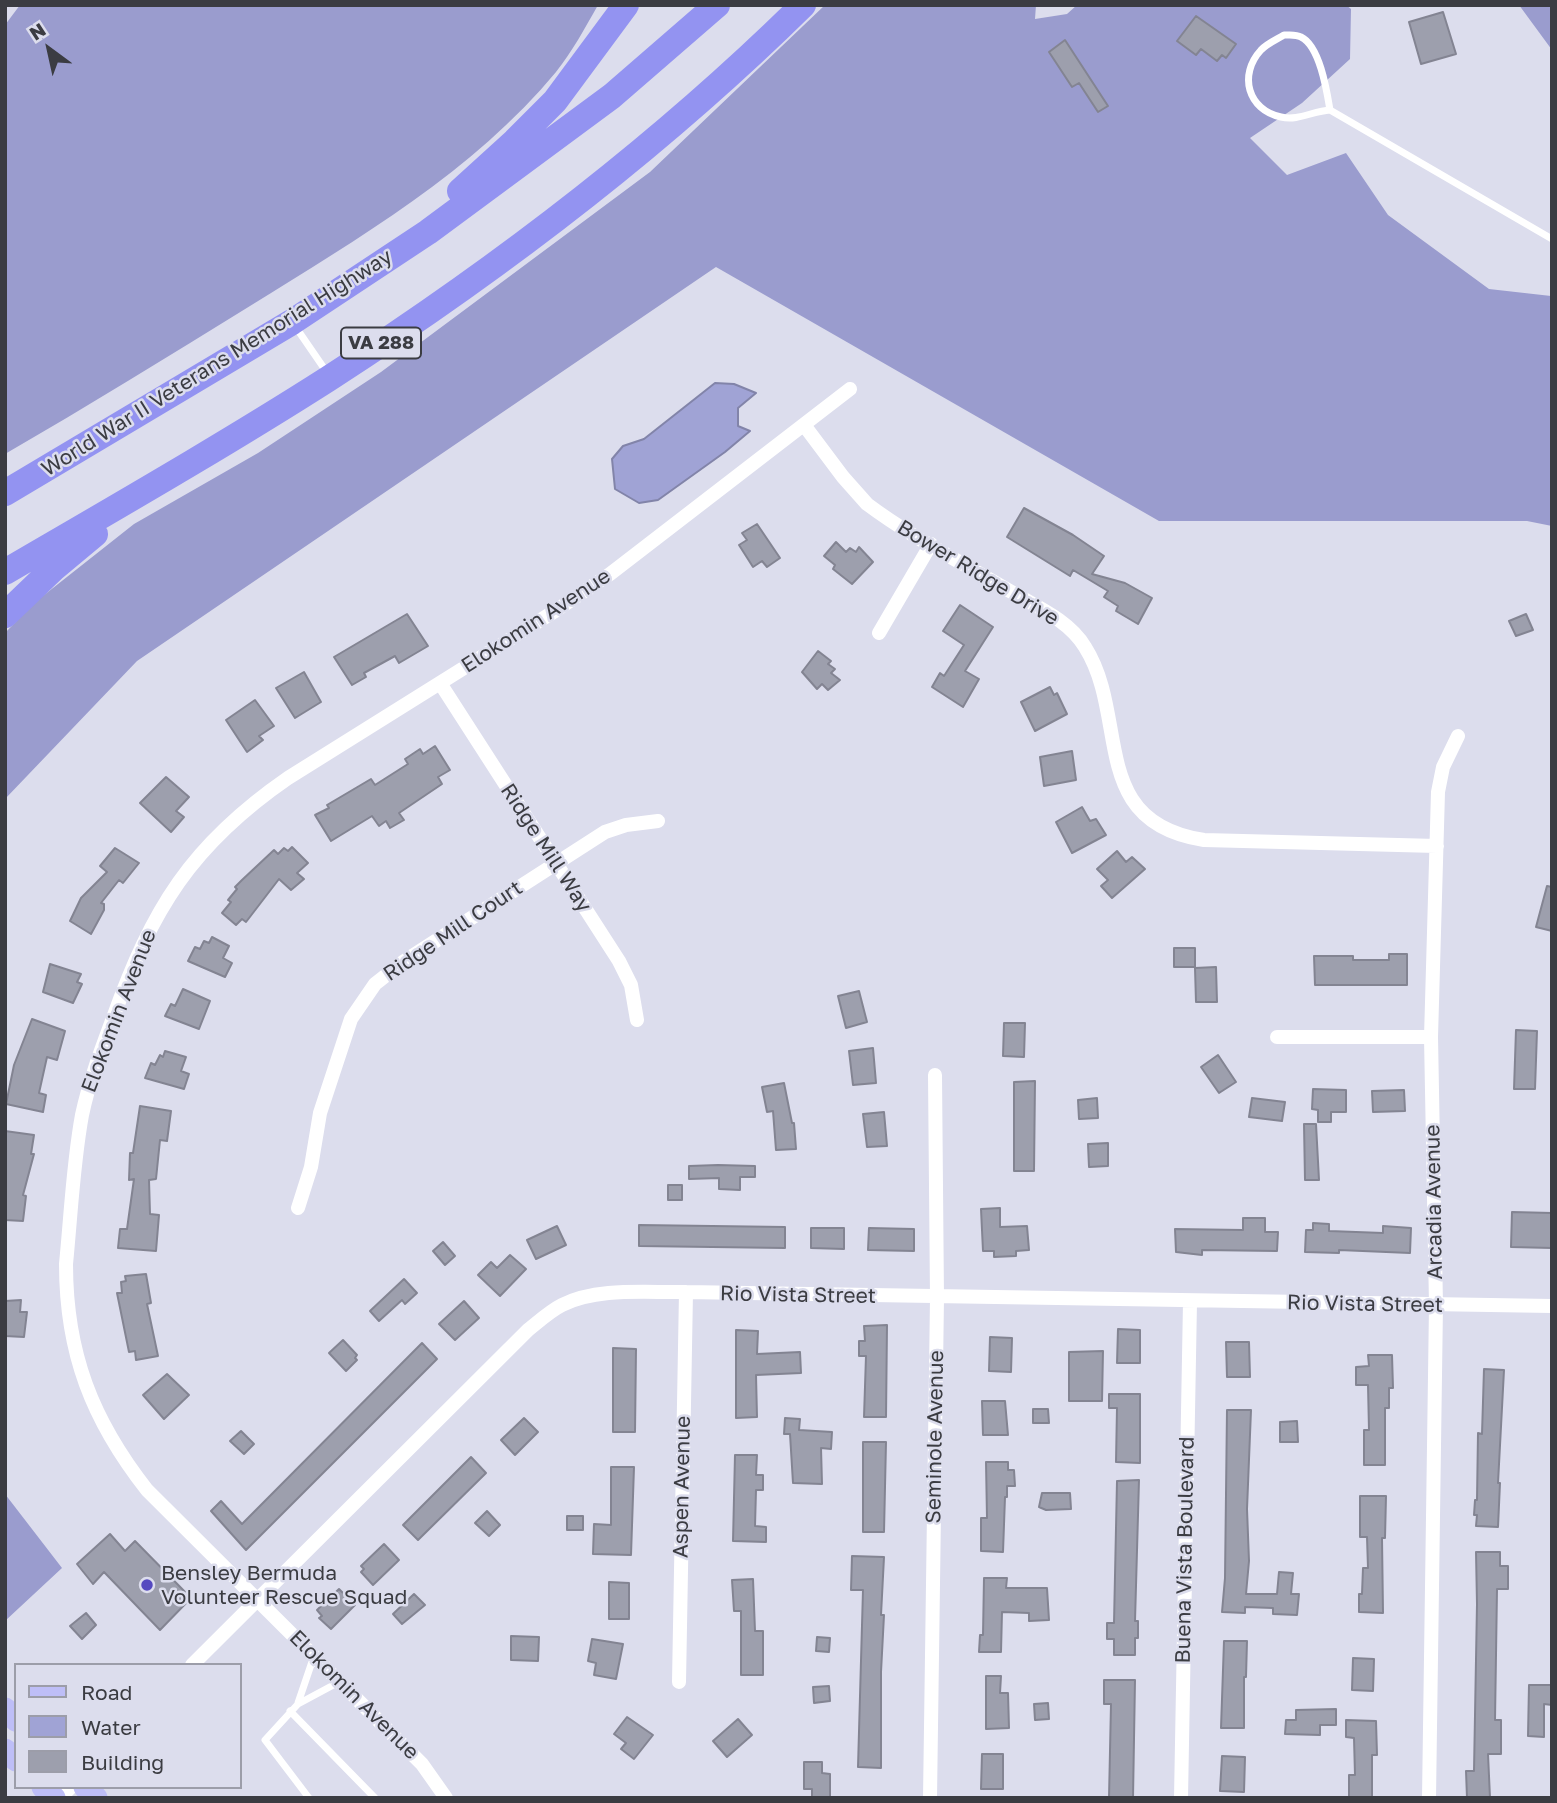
<!DOCTYPE html>
<style>
body{margin:0}
#map{position:relative;width:1557px;height:1803px;overflow:hidden;background:#dcdded;font-family:"Golos Text",sans-serif}
canvas{display:block}
.frame{position:absolute;inset:0;border:7px solid #3b3c42;pointer-events:none}
.legend{position:absolute;left:14px;top:1663px;width:228px;height:126px;box-sizing:border-box;background:#dcdded;border:2px solid #9c9da9;margin:0;padding:9px 12px;list-style:none;font-size:21px;color:#3b3c42}
.legend li{display:flex;align-items:center;gap:14px;height:35px}
.legend b{width:35px;border:2px solid #9c9da9}
.north{position:absolute;left:14px;top:14px;width:70px;height:70px;-webkit-text-stroke:5px #dcdded;paint-order:stroke;rotate:327deg;font-size:19px;font-weight:700;line-height:28px;text-align:center;color:#3b3c42}
.north::after{content:'';display:block;margin:auto;width:24px;height:32px;background:#3b3c42;clip-path:polygon(50% 0,100% 100%,50% 72%,0 100%)}
</style>
<div id="map">
<canvas width="1557" height="1803"></canvas>
<div class="frame"></div>
<ul class="legend">
<li><b style="height:9px;background:#bebef7"></b>Road</li>
<li><b style="height:19px;background:#a0a3d5"></b>Water</li>
<li><b style="height:19px;background:#9d9fad"></b>Building</li>
</ul>
<div class="north">N</div>
</div>
<script>
const g = document.querySelector('canvas').getContext('2d');
g.lineJoin = 'round';
function paint(path, color) {
  g.fillStyle = color;
  g.fill(path, 'evenodd');
}
function strokePath(path, color, width, dash) {
  g.strokeStyle = color;
  g.lineWidth = width;
  g.lineCap = dash ? 'butt' : 'round';
  g.setLineDash(dash || []);
  g.stroke(path);
}
function write(font, color, halo, rows, align = 'center') {
  g.font = font + ' "Golos Text",sans-serif';
  g.lineWidth = 5;
  g.setLineDash([]);
  g.textBaseline = 'middle';
  g.strokeStyle = halo;
  g.fillStyle = color;
  for (const [text, x, y, turn = 0] of rows) {
    g.save();
    g.translate(x, y);
    g.rotate((+turn || 0) * Math.PI / 180);
    g.textAlign = isNaN(turn) ? turn : align;
    if (halo) g.strokeText(text, 0, 0);
    g.fillText(text, 0, 0);
    g.restore();
  }
}
paint(new Path2D(`
 M20 5H598C585 28 572 52 556 72 474 171 358 239 250 306 169 356 88 406 5 454V25Z
 M825 5H1036L1035 19 1067 14 1077 5H1346L1351 9 1350 59 1302 103 1250 138 1287 175 1346 153 1388 215 1489 289 1551 296 1552 526 1527 521H1159L716 267 137 661 5 799V633L34 603 134 524 258 453 381 372 650 172Z
 M1519 5H1552V50Z
 M5 1494 62 1568 5 1621Z`), '#9a9cce');
const water = new Path2D(`
 M715 383 734 384 756 393 738 408V426L750 431 725 452 658 500 639 503 615 489 612 459 623 446 644 439Z`);
paint(water, '#a0a3d5');
strokePath(water, '#8284a9', 2);
const building = new Path2D(`
 M1443 12 1456 54 1421 64 1409 22Z
 M1196 16 1236 44 1226 58 1222 55 1217 61 1201 49 1196 55 1177 41Z
 M1065 40 1108 106 1098 112 1079 83 1072 87 1049 52Z
 M1024 508 1073 535 1104 556 1092 574 1125 583 1152 598 1138 624 1116 611 1118 606 1104 597 1108 591 1073 570 1070 576 1007 537Z
 M757 524 780 558 767 567 762 561 753 567 739 545 747 540 742 533Z
 M836 542 846 552 850 548 856 552 859 547 873 562 852 584 833 569 835 565 824 556Z
 M960 605 993 627 965 671 979 679 963 707 932 687 940 673 944 676 964 645 943 631Z
 M407 614 428 646 399 663 395 656 364 673 366 677 352 685 334 657Z
 M1526 614 1533 630 1516 636 1509 621Z
 M818 651 831 661 828 664 835 669 831 673 840 680 828 690 822 684 817 689 802 672Z
 M304 672 321 702 295 718 276 688Z
 M1050 687 1054 695 1057 693 1067 714 1035 731 1021 702Z
 M255 700 274 726 259 736 263 740 247 752 226 720Z
 M435 746 450 770 438 777 442 784 399 813 404 820 390 828 386 821 379 826 372 816 331 841 315 815 329 808 327 805 371 779 375 785 408 764 405 759 420 749 423 754Z
 M1072 751 1076 780 1044 786 1040 757Z
 M166 777 189 797 176 811 184 817 171 832 140 803Z
 M1082 807 1090 821 1096 819 1106 835 1072 853 1056 822Z
 M292 847 308 863 297 873 304 879 291 890 279 879 246 922 242 919 236 925 222 913 231 902 228 900 237 889 235 887 242 880 274 850 278 854 284 848 288 851Z
 M115 848 139 863 123 883 119 880 101 903 104 904V910L91 934 70 921 81 898 107 872 100 866Z
 M1117 851 1126 862 1132 857 1145 869 1112 898 1101 886 1108 880 1097 869Z
 M1547 886 1552 887V931L1536 927Z
 M212 937 229 946 223 958 232 963 225 977 188 961 195 947 200 949 204 941 209 943Z
 M1174 948H1195V967H1174Z
 M1389 954H1407V985H1315L1314 956H1353V960H1389Z
 M50 964 81 974 77 982 82 984 73 1003 43 992Z
 M1216 967 1217 1002H1196L1195 968Z
 M183 989 210 1001 199 1029 165 1016 171 1004 175 1006Z
 M859 991 867 1022 846 1028 838 996Z
 M32 1019 65 1031 57 1060 47 1057 39 1093 46 1095 43 1112 6 1104 14 1065Z
 M1004 1023H1025L1024 1057 1003 1056Z
 M1516 1030 1537 1031 1535 1089H1514Z
 M873 1048 876 1083 853 1085 849 1051Z
 M165 1051 186 1057 181 1071 189 1074 184 1089 145 1078 151 1063 155 1065 160 1055 163 1057Z
 M1218 1055 1236 1082 1219 1093 1201 1067Z
 M1035 1081 1034 1171H1014V1082Z
 M784 1083 792 1123H794L796 1149 776 1150 773 1111 767 1112 762 1087Z
 M1313 1089 1346 1090V1112H1331V1122H1318V1110L1312 1109Z
 M1404 1090 1405 1111 1373 1112 1372 1091Z
 M1097 1098 1098 1118 1079 1119 1078 1100Z
 M1252 1098 1285 1102 1282 1121 1249 1117Z
 M140 1106 171 1111 167 1141 160 1140 156 1179 149 1180 150 1214 159 1215 156 1251 118 1248 120 1229H127L134 1179 129 1180 130 1153H133Z
 M884 1112 887 1146 867 1147 863 1114Z
 M1304 1124H1316L1319 1180H1305Z
 M5 1131 34 1135 31 1154H34L23 1195 26 1196 23 1221 5 1220Z
 M1108 1143V1166L1089 1167 1088 1144Z
 M718 1165 755 1166V1177H740V1190L719 1189V1178L689 1179V1166Z
 M668 1185H682V1200H668Z
 M1000 1208V1227L1027 1226 1029 1250 1016 1251V1256L994 1257V1251H983L981 1209Z
 M1512 1212 1552 1213V1248L1511 1247Z
 M1243 1218H1265V1232H1278L1277 1251 1202 1250V1255L1176 1252 1175 1229 1243 1230Z
 M1313 1223 1329 1224V1231L1383 1233V1226L1411 1228 1410 1253 1339 1250V1253L1305 1252 1306 1230H1313Z
 M639 1225 785 1227V1248L639 1246Z
 M557 1226 566 1245 536 1259 527 1240Z
 M811 1228H844V1249L811 1248Z
 M869 1228 914 1229V1251L868 1250Z
 M443 1242 455 1256 445 1265 433 1251Z
 M510 1255 526 1269 500 1296 478 1275 491 1262 497 1268Z
 M146 1274 151 1303 147 1304 158 1356 136 1360 135 1351 129 1352 117 1293H122L121 1282 126 1281 125 1276Z
 M404 1279 417 1293 405 1304 402 1300 379 1321 370 1311Z
 M21 1300 20 1312H27L24 1337 5 1336V1301Z
 M464 1301 479 1318 455 1340 439 1324Z
 M887 1325 886 1417H864L866 1356H859V1341H865L864 1326Z
 M1118 1329 1140 1330V1363H1117Z
 M736 1330 758 1331 757 1354 800 1352 801 1373 756 1375 757 1417 736 1418Z
 M990 1337 1012 1338 1011 1372 989 1371Z
 M343 1340 357 1355 355 1358 357 1360 346 1371 329 1353Z
 M1226 1342H1249L1250 1377H1227Z
 M422 1343 437 1359 246 1550 211 1511 221 1501 242 1524Z
 M613 1348 636 1349 635 1432H613Z
 M1103 1351 1102 1401H1069V1352Z
 M1368 1355H1392L1393 1388H1389V1408H1385V1465H1364V1430H1369L1368 1385H1356V1367L1369 1366Z
 M1484 1369 1504 1370 1498 1483H1500L1498 1527 1476 1526 1477 1515H1474L1475 1500H1477L1478 1433 1482 1434Z
 M167 1374 189 1395 164 1419 143 1395Z
 M1109 1394H1140V1463L1116 1462 1117 1408H1109Z
 M982 1401H1005L1008 1435H983Z
 M1033 1409H1048L1049 1423H1033Z
 M1227 1410H1251L1247 1509 1249 1561 1246 1594H1277L1279 1572 1293 1573 1291 1594H1299L1297 1615 1273 1614V1608L1245 1607V1613L1222 1612 1225 1578Z
 M524 1418 538 1432 515 1455 501 1440Z
 M785 1418 800 1419 799 1430 832 1432 831 1449 821 1448 822 1484 793 1483 790 1434H784Z
 M1297 1421 1298 1442H1280V1422Z
 M241 1431 254 1444 244 1454 230 1441Z
 M863 1442H886L884 1532H863Z
 M735 1455H757L756 1475H763V1490H756L755 1526 766 1527V1542L733 1541Z
 M471 1457 486 1473 418 1540 403 1525Z
 M986 1462H1008V1470H1014L1015 1486H1007V1497H1005L1003 1552 981 1551V1518H987Z
 M611 1467H634L631 1555 593 1554 594 1524 611 1525Z
 M1139 1480 1135 1621H1138V1638H1135V1655H1114V1639H1107V1623H1114L1117 1481Z
 M1042 1493H1070L1071 1509 1046 1510 1039 1507Z
 M1360 1496H1386L1385 1538H1382L1383 1613 1359 1612V1594H1362L1363 1568H1368L1367 1537H1360Z
 M487 1511 500 1525 489 1536 475 1523Z
 M567 1516H583V1530H567Z
 M110 1534 125 1551 135 1541 191 1598 160 1630 104 1572 93 1584 77 1564Z
 M384 1544 399 1560 373 1585 361 1572 364 1569 361 1566Z
 M1476 1552H1500V1566H1508V1589H1497L1495 1720H1501V1754H1488L1490 1798H1467L1466 1771H1474L1477 1604Z
 M852 1556 884 1557 881 1615H884L881 1672V1768L858 1767 863 1590H851Z
 M984 1578H1007L1006 1588H1047L1049 1620 1029 1621V1613L1002 1612 1001 1652H979L980 1635H983Z
 M753 1579 755 1631H763V1675H741V1611H734L732 1580Z
 M609 1582 629 1583V1619H609Z
 M339 1589 355 1605 331 1629 319 1618 322 1616 317 1610Z
 M414 1594 425 1605 402 1624 393 1614Z
 M86 1613 96 1625 82 1639 70 1626Z
 M511 1636 539 1637 538 1661 511 1660Z
 M817 1637 830 1638 829 1652 816 1651Z
 M592 1639 623 1644 616 1679 594 1675 596 1663 588 1661Z
 M1224 1641H1247L1246 1677H1244V1728H1221Z
 M1353 1658 1374 1659 1373 1691 1352 1690Z
 M986 1676H1001L1000 1693H1008L1009 1728 986 1729Z
 M1104 1680H1135L1133 1798H1109L1111 1704H1104Z
 M1529 1685H1552V1705L1544 1704V1737L1528 1736Z
 M829 1686 830 1701 814 1703 813 1687Z
 M1048 1703 1049 1719 1035 1720 1034 1704Z
 M1336 1709V1725H1320V1735L1285 1734 1286 1720H1296V1710Z
 M627 1717 653 1735 634 1759 621 1749 626 1743 614 1734Z
 M738 1719 752 1735 727 1757 713 1741Z
 M1346 1720 1376 1721 1377 1755H1372V1798H1349V1775H1355L1354 1738 1346 1737Z
 M982 1754H1003V1789H981Z
 M1222 1756 1245 1757 1244 1792 1220 1791Z
 M804 1762H822V1773L830 1774V1798H812V1789H804Z`);
paint(building, '#9d9fad');
strokePath(building, '#838492', 2);
strokePath(new Path2D(`
 M1284 35C1290 35 1296 34 1301 37 1320 46 1327 92 1330 110 1313 111 1298 121 1281 117 1248 110 1238 75 1261 50 1268 43 1276 40 1284 35Z
 M1330 110 1552 239
 M295 326 328 374
 M298 1703 314 1656
 M290 1711 375 1798
 M309 1798 265 1740 298 1704 339 1682`), '#fff', 7);
strokePath(new Path2D(`
 M804 425 843 477 867 504C911 537 961 562 1008 590 1035 606 1069 620 1085 647 1130 718 1087 822 1204 840L1437 846
 M879 633 931 544
 M440 683 619 961 631 985 637 1020
 M1277 1037H1431
 M298 1208 311 1167 320 1113 351 1019 375 984 403 962 605 832 626 825 658 821
 M192 1665 528 1330C538 1322 550 1311 562 1305 598 1287 647 1293 686 1292L1552 1306
 M679 1682 686 1292
 M60 1798 71 1787
 M446 1798 422 1764 147 1490C92 1420 66 1353 66 1264 71 1214 73 1164 82 1115 89 1082 101 1050 113 1018 152 909 191 845 288 778L555 611 610 574 850 389
 M930 1798 937 1298 935 1075
 M1181 1798 1190 1302
 M1429 1798 1436 1305 1431 1037 1438 792 1443 767 1458 736`), '#fff', 14);
strokePath(new Path2D(`
 M5 1709 16 1720
 M5 1750 16 1760
 M43 1787 54 1798
 M85 1787 96 1798`), '#bebef7', 23);
strokePath(new Path2D(`
 M460 191 515 141 555 101 626 5
 M5 493 292 322 428 232 612 96 717 5
 M5 572C113 509 223 446 328 379 497 270 660 146 803 5
 M5 615 53 569 95 534`), '#9393f1', 26);
for (const [x, y, r, color] of [
 [147,1585,7,"#5549c0"]
]) {
  const dot = new Path2D();
  dot.arc(x, y, r, 0, 2 * Math.PI);
  g.fillStyle = color;
  g.fill(dot);
  strokePath(dot, '#dcdded', 2.5);
}
for (const [x, y, w] of [
 [381,343,80]
]) {
  const box = new Path2D();
  box.roundRect(x - w / 2, y - 15.5, w, 31, 5);
  g.fillStyle = '#dcdded';
  g.fill(box);
  strokePath(box, '#3b3c42', 2);
}
write('bold 19px', '#3b3c42', null, [
 ["VA 288",381,343]
]);
write('21px', '#3b3c42', '#dcdded', [
 ["World War II Veterans Memorial Highway",217,363,-32],
 ["Bower Ridge Drive",978,573,31],
 ["Elokomin Avenue",536,621,-33],
 ["Ridge Mill Way",546,848,57],
 ["Ridge Mill Court",453,931,-34],
 ["Elokomin Avenue",119,1011,-69],
 ["Arcadia Avenue",1434,1202,-91],
 ["Rio Vista Street",798,1295,1],
 ["Rio Vista Street",1365,1304,1],
 ["Seminole Avenue",935,1437,-89],
 ["Aspen Avenue",682,1487,-89],
 ["Buena Vista Boulevard",1185,1550,-89],
 ["Elokomin Avenue",354,1695,45]
]);
write('21px', '#3b3c42', '#dcdded', [
 ["Bensley Bermuda",161,1573],
 ["Volunteer Rescue Squad",161,1597]
], 'left');
</script>
